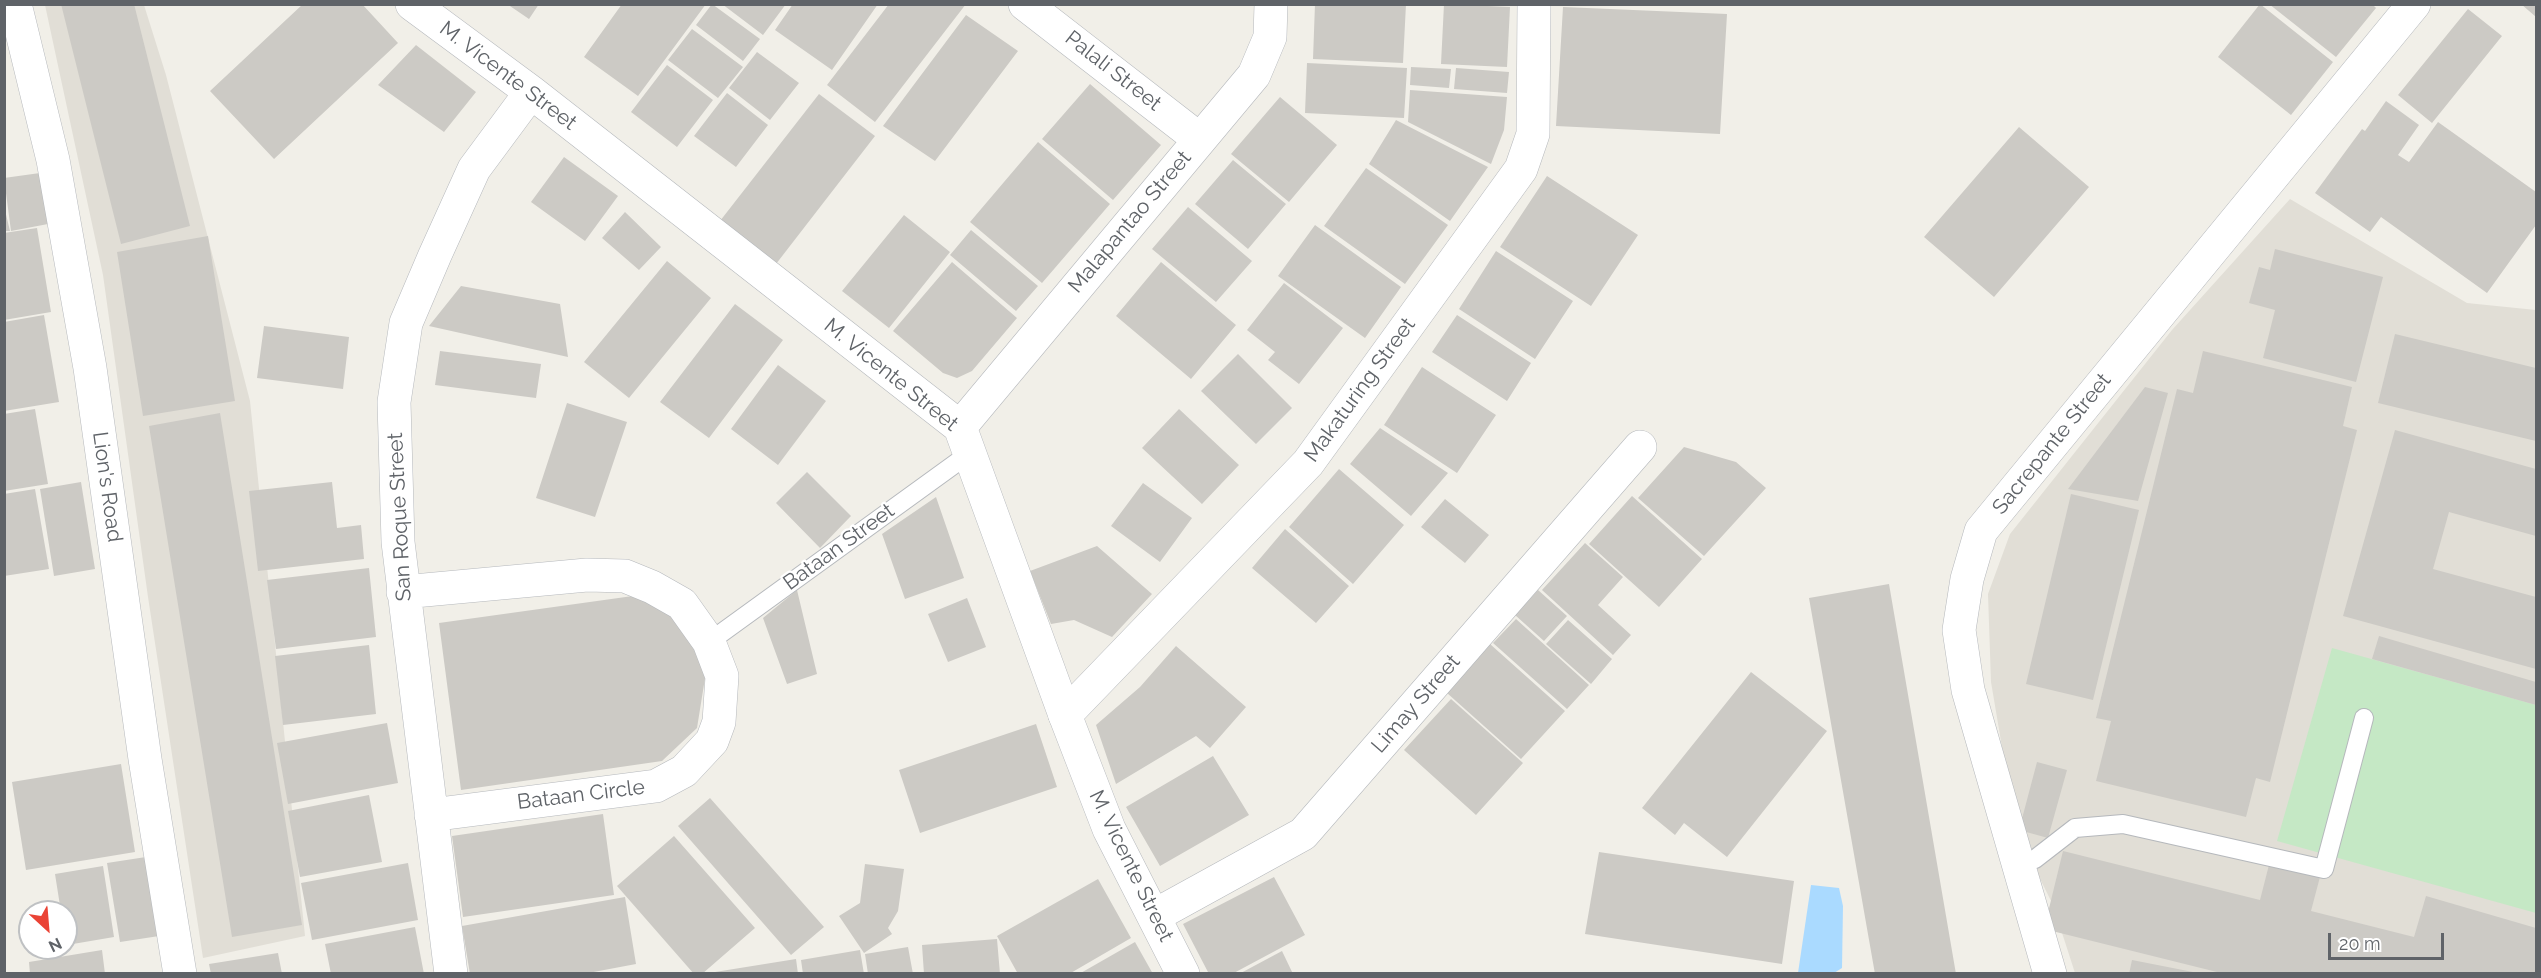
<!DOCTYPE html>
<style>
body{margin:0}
#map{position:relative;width:2541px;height:978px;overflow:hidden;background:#f1efe8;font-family:Raleway,sans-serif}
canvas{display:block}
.frame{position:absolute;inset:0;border:6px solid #5f6368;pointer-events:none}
.north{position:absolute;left:18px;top:900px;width:60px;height:60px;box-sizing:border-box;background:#fff;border:2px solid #bfc1c3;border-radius:50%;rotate:154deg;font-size:16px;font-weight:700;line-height:24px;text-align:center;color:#5f6368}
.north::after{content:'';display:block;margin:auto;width:21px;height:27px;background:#ea4335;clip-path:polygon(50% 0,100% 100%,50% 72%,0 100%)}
.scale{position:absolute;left:2328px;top:933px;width:116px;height:27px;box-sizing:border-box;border:3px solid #5f6368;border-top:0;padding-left:8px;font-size:18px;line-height:21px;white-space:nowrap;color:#5f6368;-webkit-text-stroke:4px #fff;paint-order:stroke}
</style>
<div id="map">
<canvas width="2541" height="978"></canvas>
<div class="frame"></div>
<div class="north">N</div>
<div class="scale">20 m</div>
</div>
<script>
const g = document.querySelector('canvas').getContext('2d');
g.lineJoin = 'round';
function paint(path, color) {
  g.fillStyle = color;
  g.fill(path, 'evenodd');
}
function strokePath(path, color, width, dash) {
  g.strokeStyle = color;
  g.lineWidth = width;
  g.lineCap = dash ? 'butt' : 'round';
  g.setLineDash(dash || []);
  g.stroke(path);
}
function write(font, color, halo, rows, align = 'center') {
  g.font = font + ' Raleway,sans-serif';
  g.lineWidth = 4.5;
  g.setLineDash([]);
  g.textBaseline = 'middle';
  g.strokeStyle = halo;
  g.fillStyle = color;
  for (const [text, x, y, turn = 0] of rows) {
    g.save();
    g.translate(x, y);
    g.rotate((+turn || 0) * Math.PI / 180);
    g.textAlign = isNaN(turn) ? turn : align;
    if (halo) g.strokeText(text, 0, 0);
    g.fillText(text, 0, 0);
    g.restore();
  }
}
paint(new Path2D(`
 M45 5H144L166 75 250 401 305 936 203 958 148 597 103 275Z
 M2290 199 2467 303 2536 310V973H2075L2053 905 2016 830 1991 682 1988 594 2010 534 2172 330Z`), '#e1ded6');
paint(new Path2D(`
 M2332 648 2536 705V913L2277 841Z`), '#c5e8c5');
paint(new Path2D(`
 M1811 885 1839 888 1843 906 1842 968 1834 973H1798Z`), '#aadaff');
paint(new Path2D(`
 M61 4H134L190 226 121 244Z
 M303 4H362L398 43 274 159 210 91Z
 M507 4H539L529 19Z
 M622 4H706L638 96 584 57Z
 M712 4 760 39 743 61 696 25Z
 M722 4H786L763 35Z
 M793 4H878L832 70 775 30Z
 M889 4H966L875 122 827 85Z
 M1315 4H1406L1403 63 1313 59Z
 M1444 4 1510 7 1507 67 1441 64Z
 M2260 4 2333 62 2291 115 2218 57Z
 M2269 4H2372L2376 8 2336 57Z
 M2521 4H2536V17Z
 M1563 7 1727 14 1720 134 1556 126Z
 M2468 9 2502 36 2432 123 2398 95Z
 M966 15 1018 51 935 161 883 126Z
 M692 29 743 67 718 98 668 60Z
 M416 45 476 92 444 132 378 85Z
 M757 52 799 83 770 120 729 88Z
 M1307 63 1407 68 1404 118 1305 113Z
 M667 65 713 100 677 147 631 112Z
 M1411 67 1451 69 1449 88 1410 85Z
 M1456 68 1509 72 1507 93 1454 89Z
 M1090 84 1161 145 1113 200 1042 139Z
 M1410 90 1507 97 1504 130 1491 164 1408 122Z
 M727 93 768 125 736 167 694 136Z
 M819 94 875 136 776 264 720 221Z
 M1280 97 1337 145 1289 202 1231 154Z
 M2386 101 2419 125 2398 155 2409 162 2438 122 2536 192V225L2487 293 2381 217 2370 232 2315 193 2362 129 2365 131Z
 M1396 120 1488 167 1450 221 1369 164Z
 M2019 127 2089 187 1994 297 1924 237Z
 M1038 142 1110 204 1042 283 970 222Z
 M564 157 618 196 585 241 531 202Z
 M1233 160 1286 204 1248 249 1195 204Z
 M1366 168 1448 225 1405 284 1324 226Z
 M40 173 48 224 11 231 4 178Z
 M1547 176 1638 235 1591 306 1500 247Z
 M4 206 10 231H4Z
 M1188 207 1252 261 1216 302 1152 249Z
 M625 212 661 247 639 270 602 238Z
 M904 215 950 252 889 328 842 291Z
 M1315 225 1401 287 1365 338 1278 276Z
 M37 228 51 312 4 320V233Z
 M971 230 1038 286 1016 311 950 255Z
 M208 236 235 401 143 416 117 252Z
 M2275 249 2383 277 2356 382 2263 358 2275 310 2249 303 2259 267 2270 270Z
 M1496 251 1573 301 1535 359 1459 309Z
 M667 261 711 298 629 398 584 362Z
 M952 262 1017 318 972 371 957 378 943 373 893 331Z
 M1161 262 1236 325 1191 379 1116 316Z
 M1284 283 1343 328 1299 384 1268 360 1275 352 1247 330Z
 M461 286 560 304 568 357 429 326Z
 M735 304 783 340 709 438 660 402Z
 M44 315 59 402 4 411V322Z
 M1457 315 1531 363 1507 401 1432 352Z
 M264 326 349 337 343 389 257 378Z
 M2395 334 2536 368V441L2378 403Z
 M440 351 541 364 536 398 435 385Z
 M2203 351 2352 387 2343 426 2357 430 2270 782 2256 778 2246 817 2096 781 2111 721 2096 718 2177 389 2193 393Z
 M1238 354 1292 408 1256 444 1201 391Z
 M778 365 826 401 778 465 731 429Z
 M1422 367 1496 415 1457 473 1384 425Z
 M2145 387 2168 393 2138 501 2068 489Z
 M567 403 627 422 595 517 536 498Z
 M35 409 48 484 4 491V414Z
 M1179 409 1239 465 1202 504 1142 448Z
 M220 413 302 925 232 937 149 426Z
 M1380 428 1448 473 1411 516 1350 464Z
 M2395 430 2536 469V536L2449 512 2433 569 2536 597V669L2343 616Z
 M1684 447 1736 462 1766 488 1704 556 1638 498Z
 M1339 469 1404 525 1353 584 1289 527Z
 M807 472 851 516 820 548 776 503Z
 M81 482 95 569 54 576 40 489Z
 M332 482 337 528 361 525 364 559 258 571 249 491Z
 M1143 483 1192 518 1160 562 1111 526Z
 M35 489 49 569 4 576V494Z
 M2071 494 2139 510 2093 700 2026 684Z
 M1632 496 1702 559 1659 607 1589 544Z
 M936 497 964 578 905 599 882 534Z
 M1445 499 1489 535 1465 563 1421 527Z
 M1285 529 1349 586 1316 623 1252 568Z
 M1585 543 1623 577 1598 605 1631 635 1613 655 1542 590Z
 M1097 546 1152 594 1112 637 1074 620 1051 624 1030 571Z
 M369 568 376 637 276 649 267 580Z
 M1889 584 1956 974H1875L1809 598Z
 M797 590 817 674 787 684 763 618Z
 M1538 590 1567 616 1544 641 1515 615Z
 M640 595 682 624 706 672 697 728 662 761 461 790 439 623Z
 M967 598 986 647 948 662 928 614Z
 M1516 619 1589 685 1567 709 1493 643Z
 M1568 620 1612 659 1591 684 1546 644Z
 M2379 636 2536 682V705L2372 659Z
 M1490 644 1565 711 1521 759 1447 693Z
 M369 645 376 714 283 725 275 656Z
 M1176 646 1246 707 1210 748 1196 736 1116 784 1096 725 1140 687Z
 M1751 672 1827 731 1727 857 1684 823 1675 835 1642 808Z
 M1451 699 1523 763 1476 815 1404 750Z
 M387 723 398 783 288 804 277 743Z
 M1036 724 1057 787 920 833 899 770Z
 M1213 756 1249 815 1160 866 1126 807Z
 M2037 762 2067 770 2048 838 2019 830Z
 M121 764 135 852 26 870 12 782Z
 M369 795 382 862 300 877 288 811Z
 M710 798 824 927 791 955 678 826Z
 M603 814 614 895 463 917 452 836Z
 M674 836 755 928 702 974H694L617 886Z
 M2063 851 2260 900 2270 861 2321 873 2311 911 2414 937 2426 896 2536 928V974H2225L2044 929Z
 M1599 852 1794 881 1782 964 1585 934Z
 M146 857 159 936 120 942 107 863Z
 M408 863 418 920 312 940 301 883Z
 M865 864 904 869 898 911 888 928 892 934 864 953 839 916 860 903Z
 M103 866 114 937 67 945 66 912H61L55 874Z
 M1274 877 1305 935 1232 974H1209L1183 924Z
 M1098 879 1131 938 1069 974H1018L997 936Z
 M625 897 636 964 583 974H470L462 926Z
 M415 927 424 974H331L325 944Z
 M997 939 1000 974H924L922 945Z
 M1135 942 1153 974H1079Z
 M908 947 913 974H868L865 954Z
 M102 950 105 974H30L29 962Z
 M860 950 864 974H803L801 960Z
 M1282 951 1293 974H1239Z
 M278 953 282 974H211L209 964Z
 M796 959 798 974H715V972Z
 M2132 960 2193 972V974H2129Z`), '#cccac5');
const service = new Path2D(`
 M709 642 970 453
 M2017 865 2035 859 2075 828 2123 824 2324 869 2364 718`);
const minor = new Path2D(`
 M15 4 53 160 90 368 145 759 180 974
 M412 4 531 92 960 427 1065 715
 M1025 4 1199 139
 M960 427 1254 75 1270 37 1271 4
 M403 592 587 575 625 576 652 587 682 604 709 642 722 676 719 722 712 741 684 771 656 786 431 815
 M1154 916 1303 834 1640 447
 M451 974 398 542 394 402 406 323 435 255 474 169 531 92
 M2050 974 1968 690 1959 630 1967 579 1981 531 2414 4`);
const tertiary = new Path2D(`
 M1183 974 1109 829 1065 715 1308 463 1521 169 1533 134 1534 4`);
strokePath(service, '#b5b8bc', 20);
strokePath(minor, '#b5b8bc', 34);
strokePath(tertiary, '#b5b8bc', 34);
strokePath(service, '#fff', 18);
strokePath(minor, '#fff', 33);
strokePath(tertiary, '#fff', 33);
write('21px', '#5f6368', '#fff', [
 ["Palali Street",1113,71,38],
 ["M. Vicente Street",508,76,37],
 ["Malapantao Street",1130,222,-50],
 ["M. Vicente Street",891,375,39],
 ["Makaturing Street",1360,390,-54],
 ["Sacrepante Street",2052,444,-51],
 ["Lion's Road",107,487,82],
 ["San Roque Street",400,517,-93],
 ["Bataan Street",839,547,-36],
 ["Limay Street",1416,704,-49],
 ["Bataan Circle",581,795,-7],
 ["M. Vicente Street",1131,866,64]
]);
</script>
